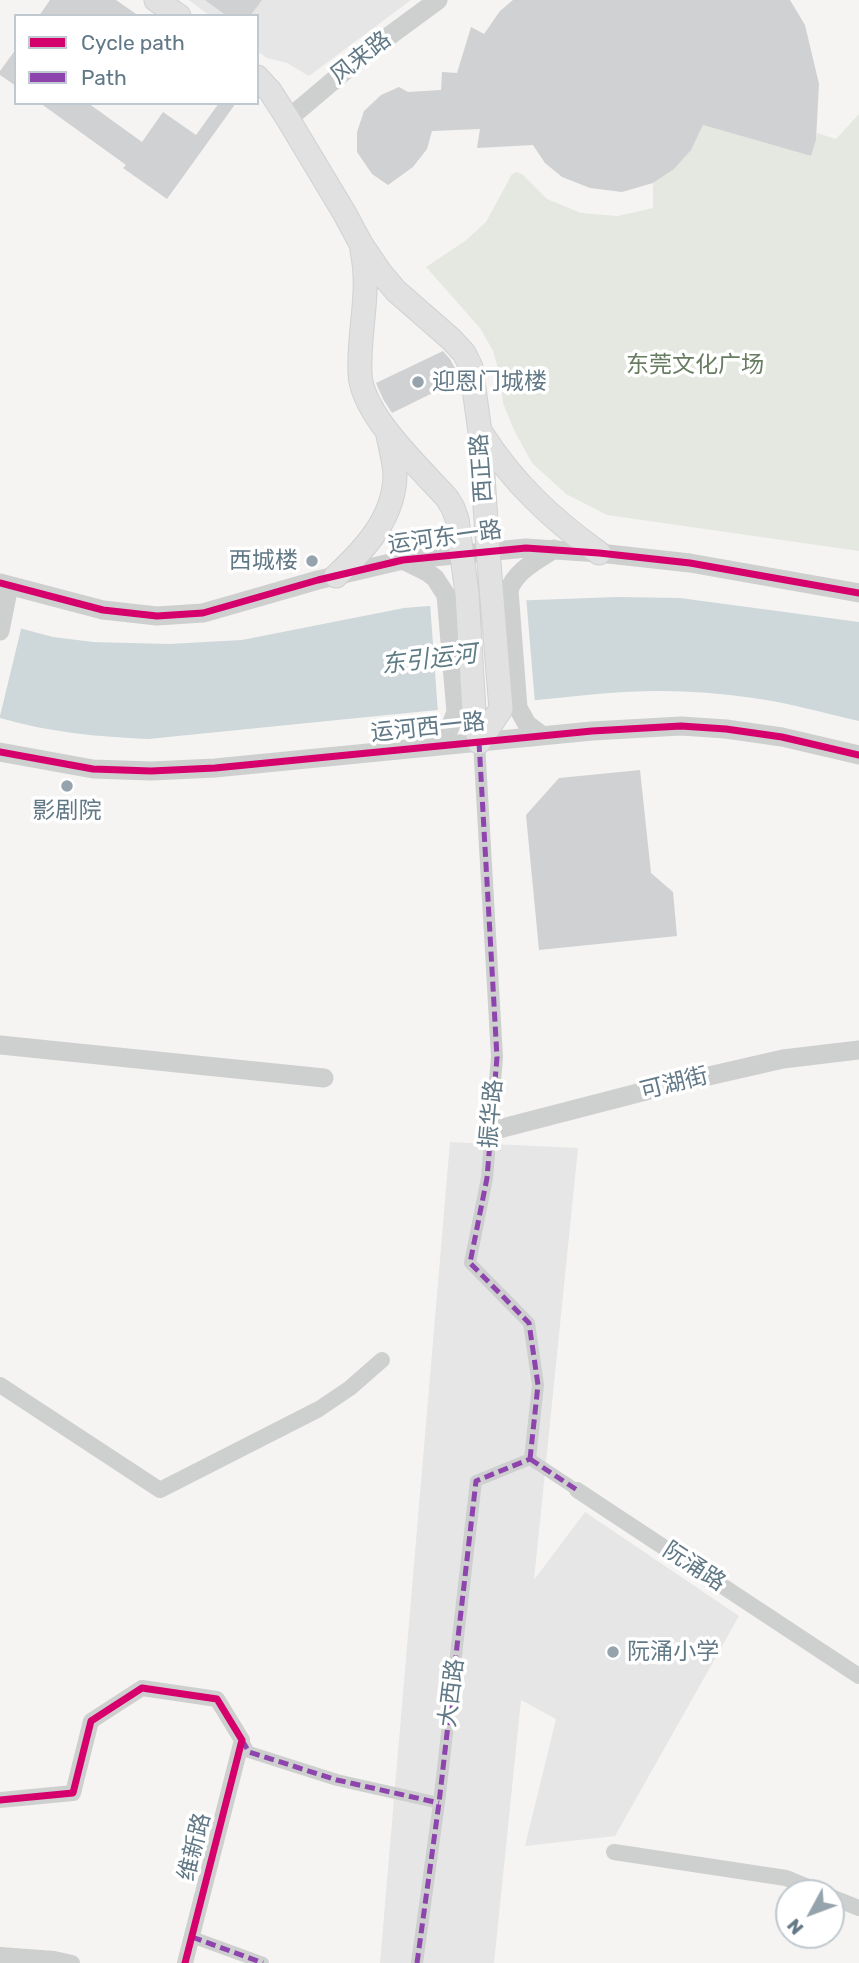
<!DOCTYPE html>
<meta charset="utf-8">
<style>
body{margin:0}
#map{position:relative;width:859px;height:1963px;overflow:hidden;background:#f5f4f2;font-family:Rubik,sans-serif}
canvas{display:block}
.legend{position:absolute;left:14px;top:14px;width:245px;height:91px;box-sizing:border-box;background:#fff;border:2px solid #c0c9cf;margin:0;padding:9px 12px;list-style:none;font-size:21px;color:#617886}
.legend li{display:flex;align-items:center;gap:14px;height:35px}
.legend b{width:35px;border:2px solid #c0c9cf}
.north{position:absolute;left:775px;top:1879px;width:70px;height:70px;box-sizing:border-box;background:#fff;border:2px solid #c0c9cf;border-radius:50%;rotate:229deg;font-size:19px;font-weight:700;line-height:28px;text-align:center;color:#617886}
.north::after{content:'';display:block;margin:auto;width:24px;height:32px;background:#95a3ac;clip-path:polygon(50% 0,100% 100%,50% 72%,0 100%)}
</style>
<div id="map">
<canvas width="859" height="1963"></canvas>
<ul class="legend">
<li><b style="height:9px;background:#d6006c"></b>Cycle path</li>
<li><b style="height:9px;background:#8e44ad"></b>Path</li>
</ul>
<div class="north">N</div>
</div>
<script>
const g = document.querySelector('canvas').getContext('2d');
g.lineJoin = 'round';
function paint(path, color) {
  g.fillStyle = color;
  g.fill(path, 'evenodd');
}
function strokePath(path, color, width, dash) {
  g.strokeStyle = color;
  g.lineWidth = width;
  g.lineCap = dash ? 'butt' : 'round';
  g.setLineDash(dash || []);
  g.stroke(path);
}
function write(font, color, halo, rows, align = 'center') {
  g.font = font + ' Rubik,"Noto Sans SC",sans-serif';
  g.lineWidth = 7;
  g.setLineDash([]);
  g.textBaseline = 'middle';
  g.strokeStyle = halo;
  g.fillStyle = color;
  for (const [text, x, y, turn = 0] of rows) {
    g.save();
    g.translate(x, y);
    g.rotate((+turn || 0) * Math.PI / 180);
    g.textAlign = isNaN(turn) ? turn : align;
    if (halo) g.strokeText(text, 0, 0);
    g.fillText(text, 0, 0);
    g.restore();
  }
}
paint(new Path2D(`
 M189 0H411L309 76 287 63 267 58 257 51V16H210Z
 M450 1142 578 1148 534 1580 585 1512 739 1616 615 1836 525 1846 556 1719 521 1700 494 1963H380Z`), '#e5e6e5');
paint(new Path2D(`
 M859 114V551L607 515 566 494 532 463 514 430 503 403 500 375 493 351 480 328 426 267 465 241 486 222 512 174 517 172 523 175 547 199 581 213 618 216 653 208V183C682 164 688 156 703 125L811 156 816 140 817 133 836 139Z`), '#e4e8e0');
paint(new Path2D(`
 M617 597 680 598 859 622V721C824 713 789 703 753 698 701 690 649 689 597 694L148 739C98 737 48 732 0 718V623L53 637 93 642 169 644 242 640 404 608 479 602Z`), '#ced7da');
paint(new Path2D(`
 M526 596 535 703 438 713 430 603Z
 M0 620 22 625 0 716Z`), '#f5f4f2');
paint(new Path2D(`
 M50 0H116L139 16H39Z
 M205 0H262L250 16H227Z
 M513 0H790L805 25 819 84 816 140 811 156 703 125 691 150 674 169 653 183 622 192 590 188 562 177 545 163 533 145 477 148 480 129 432 131 427 149 413 167 388 185 372 174 357 152V132L364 111 381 95 399 87 408 92 441 90 442 72 457 73 471 27 484 34 500 11Z
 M16 49V86L0 75V71Z
 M40 103H88L142 142 163 112 196 135 219 103H236L167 199 123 168 126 165Z
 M443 351 450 359 458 374 459 380 392 413 383 399 376 383Z
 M640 770 651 873 673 892 677 936 539 950 526 815 559 778Z`), '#d0d1d2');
const secondary = new Path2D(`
 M156 0 179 16
 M257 77 270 91 288 119 345 214 361 244 380 272 396 291 451 339 464 353 471 367 480 432 488 550 501 709 479 742
 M362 251C371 293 358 331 360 373 361 414 420 468 447 498L453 508 457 519 467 593 474 711 479 742
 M482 434C514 484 552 519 599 553
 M336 576C365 549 395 517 395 474 394 460 390 445 387 431`);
strokePath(secondary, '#cfd1d2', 25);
strokePath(new Path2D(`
 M479 742 497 1057 487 1178 470 1263 529 1323 538 1385 530 1459
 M530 1459 577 1490
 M242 1740 249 1752 337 1780 439 1803
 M192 1937 263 1963
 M417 1963 439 1803 476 1481 530 1459`), '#cecfcf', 12);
strokePath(new Path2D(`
 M0 1385 160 1490 319 1409 350 1388 382 1360
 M577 1490 859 1676
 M0 1800 73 1793 91 1721 142 1688 217 1699 242 1740 185 1963
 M614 1852 786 1878 822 1893
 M831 1897 859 1908
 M0 1955 54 1959 72 1963`), '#cecfcf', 16);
strokePath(new Path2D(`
 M288 119 366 53 438 0
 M403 560 427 572 435 578 446 595 456 712 448 732 442 740 432 747
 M0 583 103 610 157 616 203 613 318 580 403 560 526 548 599 553 690 563 859 593
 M0 631 9 586
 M543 736 527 724 518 708 509 590C516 570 537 561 554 549
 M0 752 93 769 151 771 215 768 592 731 681 726 726 729 782 737 859 755
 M0 1045 324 1078
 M491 1131 665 1086 783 1059 859 1050`), '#cecfcf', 19);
strokePath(secondary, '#e1e1e2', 23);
strokePath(new Path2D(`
 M479 742 497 1057 487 1178 470 1263 529 1323 538 1385 530 1459
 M530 1459 577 1490
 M242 1740 249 1752 337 1780 439 1803
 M192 1937 263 1963
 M417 1963 439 1803 476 1481 530 1459`), '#8e44ad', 5, [10, 5]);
strokePath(new Path2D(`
 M0 583 103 610 157 616 203 613 318 580 403 560 526 548 599 553 690 563 859 593
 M0 752 93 769 151 771 215 768 592 731 681 726 726 729 782 737 859 755
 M0 1800 73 1793 91 1721 142 1688 217 1699 242 1740 185 1963`), '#d6006c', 7);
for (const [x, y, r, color] of [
 [418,382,7,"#95a3ac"],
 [312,561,7,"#95a3ac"],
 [67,786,7,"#95a3ac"],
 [613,1652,7,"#95a3ac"]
]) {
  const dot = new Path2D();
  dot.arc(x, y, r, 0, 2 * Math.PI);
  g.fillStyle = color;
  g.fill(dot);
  strokePath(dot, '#fff', 2.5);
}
write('23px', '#617886', '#fff', [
 ["风来路",361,58,-38],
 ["西正路",482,468,-94],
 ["运河东一路",445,538,-8],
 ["运河西一路",428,728,-6],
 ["可湖街",674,1084,-14],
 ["振华路",492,1114,-85],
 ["阮涌路",694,1567,33],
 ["大西路",452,1693,-83],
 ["维新路",195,1847,-76]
]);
write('23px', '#687c61', '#fff', [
 ["东莞文化广场",695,365]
]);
write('23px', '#617886', '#fff', [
 ["迎恩门城楼",432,382],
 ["西城楼",298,561,"right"],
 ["影剧院",67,811,"center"],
 ["阮涌小学",627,1652]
], 'left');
write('italic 24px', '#5d7b83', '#fff', [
 ["东引运河",429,660,-7]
]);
</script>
